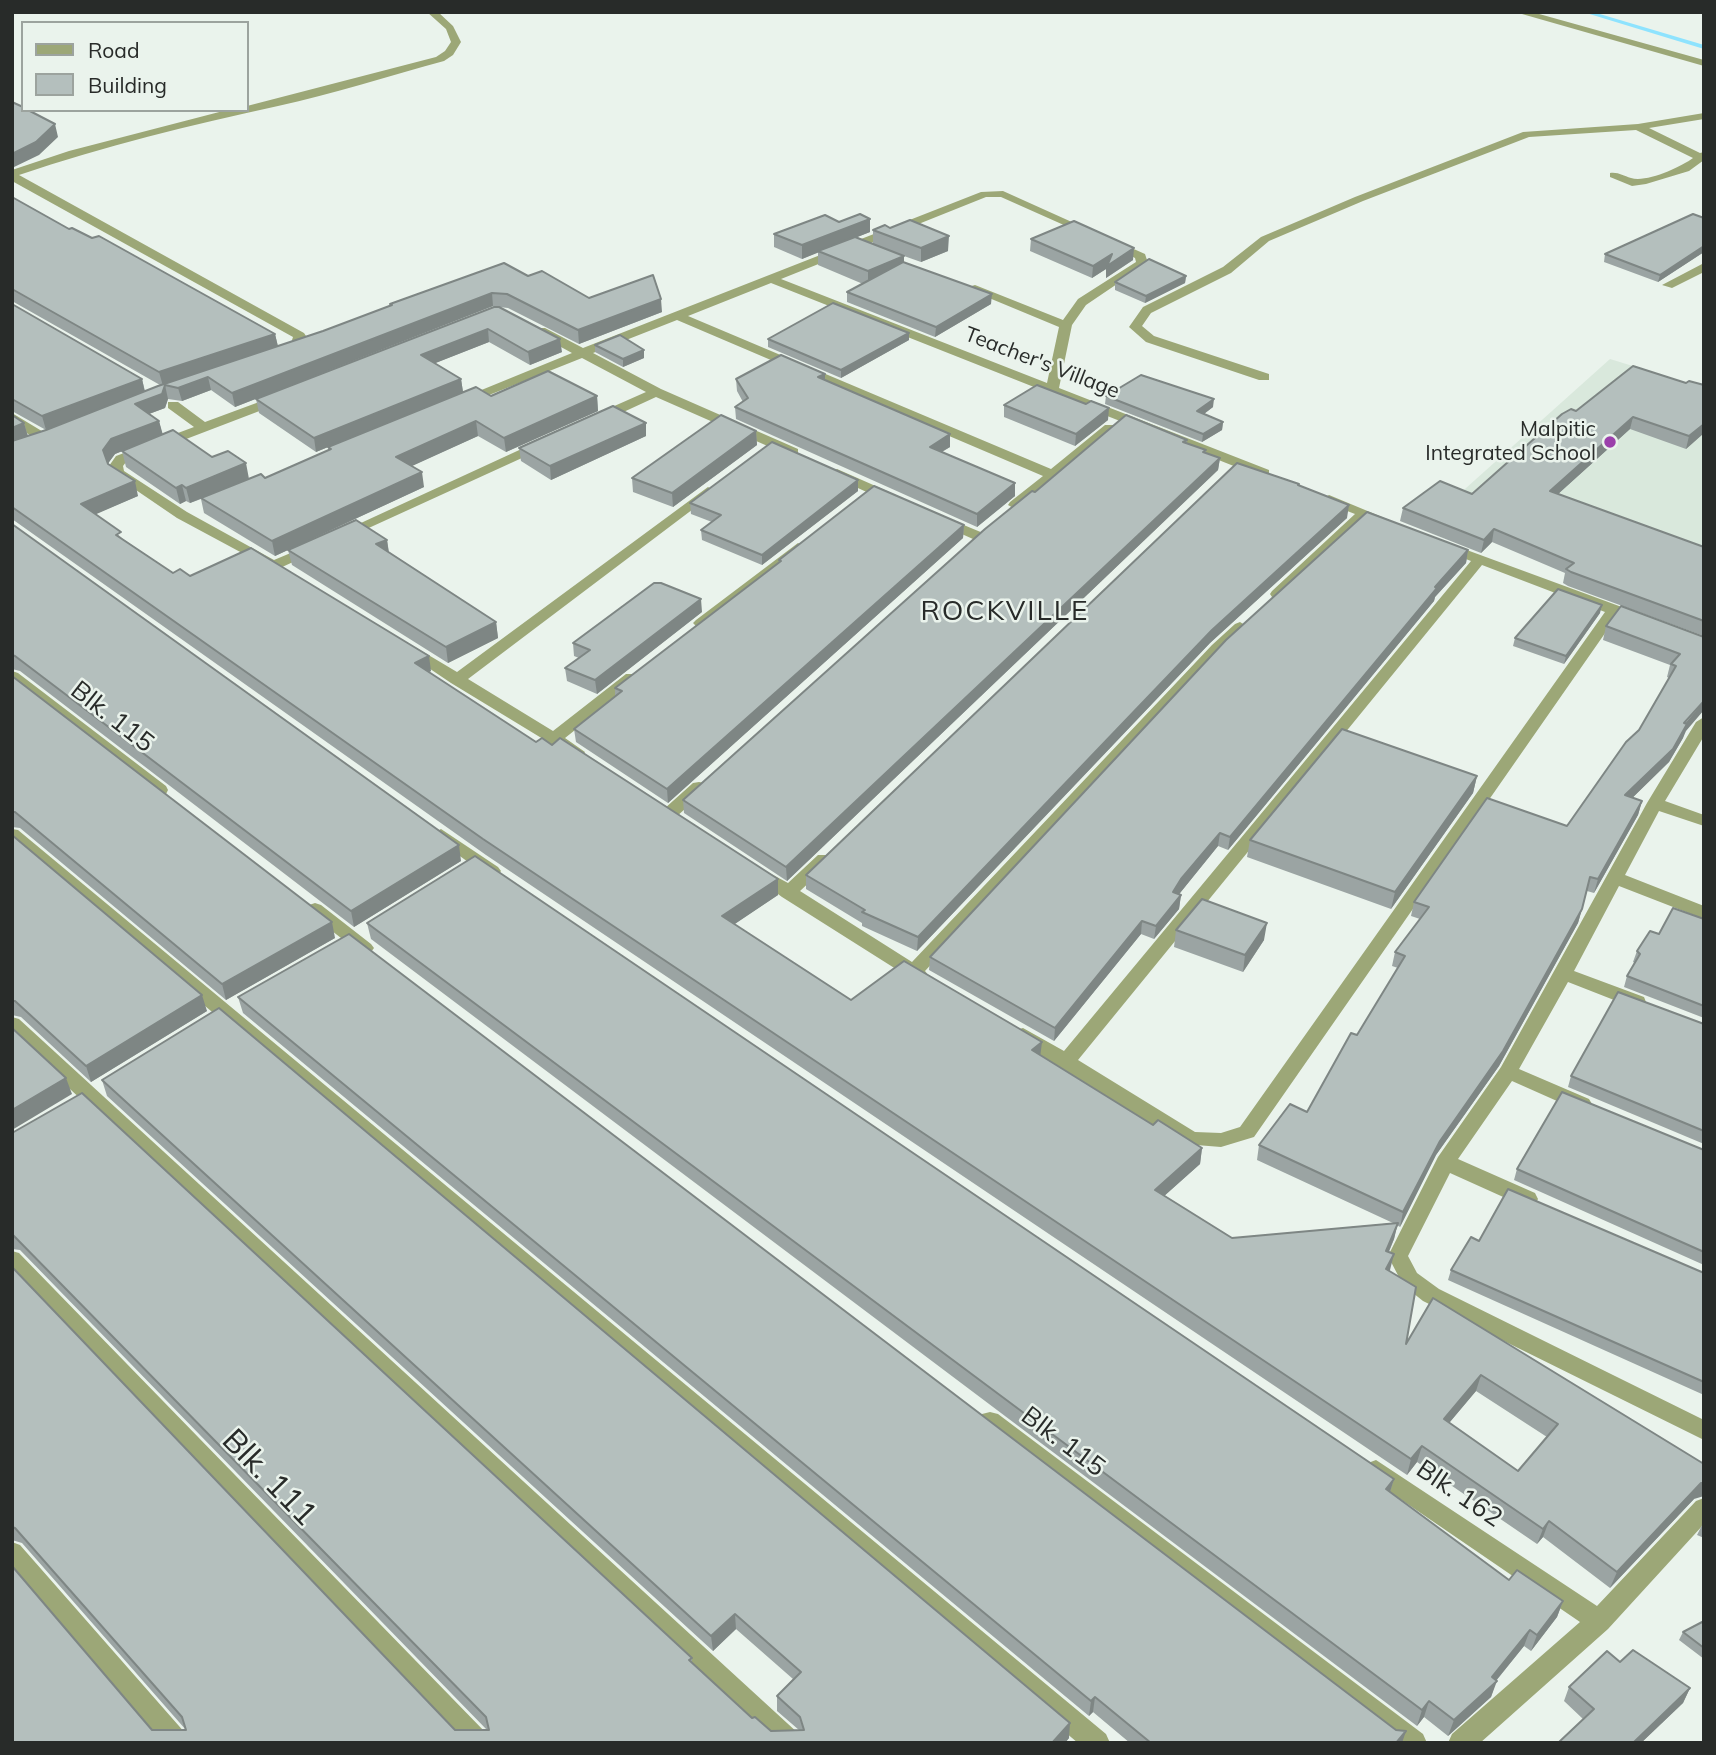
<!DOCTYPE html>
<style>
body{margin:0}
#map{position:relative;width:1716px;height:1755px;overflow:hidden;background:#eaf3ec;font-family:Mulish,sans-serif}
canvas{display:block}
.frame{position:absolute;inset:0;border:14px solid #282b29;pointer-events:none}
.legend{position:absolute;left:21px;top:21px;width:228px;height:91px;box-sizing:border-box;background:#eaf3ec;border:2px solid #9ca39e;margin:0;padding:9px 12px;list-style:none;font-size:21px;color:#282b29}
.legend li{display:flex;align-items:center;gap:14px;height:35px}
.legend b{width:35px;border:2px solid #9ca39e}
</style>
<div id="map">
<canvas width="1716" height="1755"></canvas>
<div class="frame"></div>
<ul class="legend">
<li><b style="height:9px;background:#9ca777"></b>Road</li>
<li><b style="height:19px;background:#b4bfbd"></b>Building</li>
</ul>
</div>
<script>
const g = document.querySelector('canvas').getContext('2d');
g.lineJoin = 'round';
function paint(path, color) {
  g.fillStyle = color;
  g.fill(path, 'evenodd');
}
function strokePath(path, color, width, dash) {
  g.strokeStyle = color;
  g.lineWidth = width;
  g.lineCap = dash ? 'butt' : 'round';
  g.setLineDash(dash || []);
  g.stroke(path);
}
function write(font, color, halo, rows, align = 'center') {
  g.font = font + ' Mulish,sans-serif';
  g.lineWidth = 5;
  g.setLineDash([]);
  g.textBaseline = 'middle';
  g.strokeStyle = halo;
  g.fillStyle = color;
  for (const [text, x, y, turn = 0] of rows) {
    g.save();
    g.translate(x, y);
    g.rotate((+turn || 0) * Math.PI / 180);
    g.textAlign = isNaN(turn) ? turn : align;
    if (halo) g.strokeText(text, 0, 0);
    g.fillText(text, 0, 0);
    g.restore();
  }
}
paint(new Path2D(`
 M1610 359 1704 388V590L1456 497Z`), '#d9e8dc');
paint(new Path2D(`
 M1583 12H1593L1704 45V49Z`), '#8ee3fe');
paint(new Path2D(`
 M427 12H438L453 26 461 42 453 55 444 61C388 76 333 94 278 106 191 125 104 146 19 175L304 333 306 336 299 351 280 354V348L290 346 293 337 12 181V170L69 151 227 110H247V106L436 57 445 51 451 42 446 29Z
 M1515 12H1532L1704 60V66Z
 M1704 113V119L1649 128 1700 153 1704 152V160L1689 171 1646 184 1632 186 1610 177V173C1619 172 1623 176 1631 178 1646 183 1681 167 1693 158L1636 130 1529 137 1363 201 1269 241 1231 273 1151 313 1142 326 1154 336 1269 374V380H1259L1146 342 1129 327 1143 307 1223 267 1261 237 1355 197 1523 132 1638 124Z
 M1003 191 1094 232 1084 234 1001 197H986L781 279 1047 383 1059 327 965 288 975 285 1063 320 1078 299 1136 262 1135 258 1108 244 1118 242 1145 254 1148 263 1086 305 1072 325 1059 388 1269 470V476H1259L771 283 688 316 1051 469 1105 425H1115L1117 428 1058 478 1015 509 1008 505 1010 502 1043 476 677 320 593 353 661 389 798 449V455H788L656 397 604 421H594V415L646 392 582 358 469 403H459L457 400 572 353 537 334V328H545L583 348 981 192Z
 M1704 263V272L1672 288 1662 285Z
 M278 395 283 396V402L126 462 123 466 124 471 187 512 274 560 312 544 317 545 319 548 317 551 280 568H270L177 518 111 473 109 466 116 456 194 427 168 408V402H178L205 422Z
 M12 413 50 436V442H40L12 423Z
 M541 440 546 441V447L349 537 344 538 337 534Z
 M837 469 896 495 898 498 896 501H886L832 476 830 473Z
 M708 487 715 491 713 494 468 679 553 731 626 674H638L640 677 638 680 565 738 585 752 583 756H571L451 683 402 650 410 645 415 647 457 672Z
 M1329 495 1394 522 1387 526 1367 519 1282 597H1272L1270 594 1272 591 1355 514 1324 502 1322 499Z
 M942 516 983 533 985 536 983 539H973L937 523 935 520Z
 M1445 542 1619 606 1630 613 1622 618 1617 616 1254 1137 1221 1147 1184 1144 1016 1040 1014 1035 1016 1030 1023 1028 1064 1051 1471 561 1440 549 1438 546ZM1482 565 1605 612 1240 1127 1221 1133 1195 1132 1078 1060Z
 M798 543 805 547 803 550 706 626H696L693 623 696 620Z
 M1240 622 1248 627 1245 630 1222 651 925 971 929 976 927 980 920 982 907 976 782 897 751 874 760 868 788 883 818 855H830L833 859 830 863 800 891 912 962 1212 645 1235 624Z
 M12 671 18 673 166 786 168 790 166 794H154L12 684Z
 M1704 717V736L1665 801 1704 815V826L1659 811 1625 875 1704 906V919L1619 886 1574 971 1644 997 1646 1002 1644 1007 1637 1009 1568 982 1519 1069 1589 1099 1592 1104 1589 1109 1582 1111 1575 1109 1512 1081 1458 1159 1535 1193 1538 1199 1535 1205 1528 1207 1521 1205 1450 1173 1408 1256 1417 1273 1439 1289 1704 1420V1440L1423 1301 1403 1285 1388 1256 1438 1157 1501 1067 1647 803 1696 722Z
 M699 782 705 783 707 787 705 791 676 817H664L662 813 664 809 693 783Z
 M12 829 18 830 1106 1734 1110 1743H1078L12 843Z
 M315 903 321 905 371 944 374 948 371 952H359L309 913 306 909 309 905Z
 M12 1017 19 1019 799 1734 803 1743H772L12 1035Z
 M12 1251 19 1253 487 1734 491 1743H461L12 1273Z
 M990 1412 998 1414 1423 1734 1427 1743H1393L982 1428 979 1421 982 1414Z
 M12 1542 20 1545 186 1734 190 1743H160L12 1570Z`), '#9ca777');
paint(new Path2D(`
 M441 829 498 867 501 871 498 875H486L435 838 432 834Z
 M1376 1460 1597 1606 1696 1501 1704 1498V1524L1608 1629 1480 1743H1448L1452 1734 1580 1622 1368 1477 1365 1470 1368 1463Z`), '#9ca777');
paint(new Path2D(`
 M12 197 69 229 275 334 278 346 323 331 390 306V304L528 276 589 298 662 312 579 344 508 308 499 307 562 352 530 365 489 342 435 363 461 379 463 392 491 396H597L598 411 506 452 478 436 411 466 424 487 275 556 204 513 201 499 190 503 186 501 180 504 126 467 122 451 129 448 115 454 108 463 138 496 95 514 123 539 173 573 190 576 431 671 429 672 536 742 778 895 734 924 851 1000 1041 1055 1153 1125 1202 1148 1200 1164 1164 1196 1232 1238 1393 1223 1257 1160 1259 1145 1307 1112 1357 1035 1398 968 1392 966 1395 952 1420 919 1411 916 1414 902 1567 826 1639 730 1669 678 1667 677 1670 665 1603 640 1606 626 1704 637 1683 738 1669 762 1632 798 1642 801 1638 815 1594 893 1587 891 1578 923 1499 1066 1436 1155 1400 1227 1397 1225 1394 1239 1389 1252V1271L1406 1344 1433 1298 1694 1499 1610 1588 1543 1537 1537 1544 1417 1462 1407 1475 486 855 12 519V415L24 423 28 436 46 430 12 411V304L142 379 145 391 160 385 12 301ZM493 306 496 307 256 399 259 413 316 452 328 447V450L265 478 249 479 212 457 162 434 159 421 149 414 165 408 168 399 182 401 211 390 235 407ZM1476 1391 1547 1437 1518 1471 1449 1423Z
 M1704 218V252L1658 282 1604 262 1605 254Z
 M839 222 870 232 857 237 873 244V230L948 251 921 262 904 256V262L991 304 935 337 847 302V292L863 284 818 265V252L802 259 774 247V234Z
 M1031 239 1133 260 1106 278V269L1092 278 1030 251Z
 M1186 276 1185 283 1145 303 1115 290V282Z
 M909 333V340L841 378 768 347V339Z
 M595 345 644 350V358L623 367 595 352Z
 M825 374V381L950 447 942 452 1015 483V496L977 527 736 419 735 407 743 402 737 391 736 379Z
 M1686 383 1704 385V433L1686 449 1630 429 1558 494 1704 547V636L1568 586 1563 583 1565 573 1492 542 1481 553 1400 521 1403 508 1472 494 1576 411Z
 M1106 396 1213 407 1204 414 1223 422 1222 430 1202 442 1105 404Z
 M1004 405 1108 420 1075 446 1004 417Z
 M646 423V436L551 480 521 461 519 448Z
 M756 431 757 445 673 507 633 492 632 478Z
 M1187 440V443L1206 450V453L1220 458 1218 470 787 881 684 813 683 800 1035 492Z
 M1299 484V486L1347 518 1210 643 917 951 862 926V923L806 889V875Z
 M858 491 762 565 702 540 701 530 712 522 691 514 690 503Z
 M12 524 461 861 354 927 20 671 12 669Z
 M964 525 963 538 668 803 576 742 574 729 615 697V688L779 563V560Z
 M387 540 389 552 496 622 498 638 448 663 292 565 288 550Z
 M1468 550 1466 563 1435 597 1434 601 1228 850 1218 846 1180 893 1179 894 1181 895 1179 909 1154 939 1141 934 1054 1041 929 970 930 957Z
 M702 612 597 694 567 681 565 668 579 658 574 656 573 643Z
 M1600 613 1564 664 1513 646 1515 638Z
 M12 676 335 938 226 1000 20 828 12 827Z
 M1477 776 1473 793 1391 909 1247 857 1250 840Z
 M12 835 207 1011 91 1082 21 1017 12 1015Z
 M1704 919V1018L1624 987 1627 976 1635 963 1633 962 1637 951 1659 934Z
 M367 923 1394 1479 1390 1492 1509 1580 1563 1601 1557 1617 1531 1651 1524 1646 1496 1681 1491 1697 1448 1736 1424 1717 1417 1726 371 939Z
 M1176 930 1264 940 1243 972 1174 947Z
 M238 997 1402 1743H1130L1093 1712 1089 1716 243 1013Z
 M1704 1024V1144L1568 1087 1571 1076Z
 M102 1080 1069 1738 1065 1743H12L152 1730H186L22 1543 12 1540V1267L455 1730H487L20 1250 12 1249V1133L692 1658V1663L752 1718 771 1731 799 1730 777 1711V1696L793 1679 736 1629 713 1651 107 1096Z
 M1704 1150V1265L1514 1180 1517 1169Z
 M1479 1241 1704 1273V1395L1448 1280 1451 1270Z
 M1704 1521V1538L1697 1535Z
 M1704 1621V1659L1679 1640 1683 1632Z
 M1620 1662 1690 1688 1683 1703 1641 1743H1558L1583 1719 1564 1701 1569 1687Z`), '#9ba4a3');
paint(new Path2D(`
 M55 124 58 137 39 155 12 168V154Z
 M870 219V232L802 259V245Z
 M949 236 948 251 921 262V248Z
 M1704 246V252L1658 282 1660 275Z
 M1134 248 1133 260 1106 278V269L1092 278 1093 266 1112 254Z
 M904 256V270L868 286V271Z
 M1186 276 1185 283 1145 303 1146 296Z
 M492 293 493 306 235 407 232 393Z
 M992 294 991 304 935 337 936 327Z
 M661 299 662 312 579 344 578 330Z
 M488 329 489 342 423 368 421 355Z
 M909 333V340L841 378V370Z
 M275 334 278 347 163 386 159 372Z
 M560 339 562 352 530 365 528 352Z
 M644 350V358L623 367V359Z
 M825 374V386L818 377Z
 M208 377 211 390 182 401 178 388Z
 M142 379 145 393 46 430 42 416Z
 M461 379 463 392 316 452 314 438Z
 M165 385 168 399 165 408 138 418 135 404Z
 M597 396 598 411 506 452 504 438Z
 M1214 399 1213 407 1197 419V411Z
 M1109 408 1108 420 1075 446 1076 434Z
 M1633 417 1630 429 1547 504 1550 491Z
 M159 421 163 435 115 454 107 465 103 450 111 439Z
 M476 421 478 436 399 472 396 457Z
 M1223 422 1222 430 1202 442 1203 434Z
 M24 423 28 437 12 444V428Z
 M646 423V436L551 480 550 466Z
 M1704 424V433L1686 449 1689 436Z
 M756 431 757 445 673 507 672 493Z
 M950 434V447L929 459 930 447Z
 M1220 458 1218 470 787 881 786 867Z
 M246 463 249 479 190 503 186 488Z
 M422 472 424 487 275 556 272 541Z
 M858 480V491L762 565V555Z
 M135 481 138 496 85 519 81 504Z
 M1015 483V496L977 527V514Z
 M182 485 186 501 180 504 176 488Z
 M1349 505 1347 518 1210 643 917 951 918 937 1212 630Z
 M964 525 963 538 668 803 667 789Z
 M1494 529 1492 542 1481 553 1484 540Z
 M387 540 389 555 376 544Z
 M1468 550 1466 563 1435 597 1434 601 1228 850 1230 837 1435 587Z
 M701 599 702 612 597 694 595 680Z
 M1602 605 1600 613 1564 664 1566 656Z
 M496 622 498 638 448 663 446 647Z
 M429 656 431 671 417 678 415 663Z
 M1704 701V710L1686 731 1683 738 1669 762 1621 809 1625 795Z
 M1477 776 1473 793 1391 909 1395 892Z
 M1642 801 1638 815 1594 893 1598 879Z
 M1220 833 1218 846 1180 893 1171 906 1173 892 1181 879Z
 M459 845 461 861 354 927 351 911Z
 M778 879V895L723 932 722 916Z
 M1181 895 1179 909 1154 939 1156 926Z
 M1582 909 1578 923 1499 1066 1436 1155 1400 1227 1403 1212 1440 1141Z
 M1142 921 1141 934 1054 1041 1055 1028Z
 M332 922 335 938 226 1000 222 984Z
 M1267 923 1264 940 1243 972 1245 955Z
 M202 995 207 1011 91 1082 86 1066Z
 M1042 1042 1040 1058 1032 1050Z
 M66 1078 72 1094 12 1130V1110Z
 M1202 1148 1200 1164 1153 1206 1155 1190Z
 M1398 1223 1394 1239 1382 1267 1386 1251Z
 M1394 1254 1390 1270 1382 1285 1386 1269Z
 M1481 1375 1476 1391 1439 1435 1444 1419Z
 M1422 1446 1417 1462 1407 1475 1411 1459Z
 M1394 1479 1389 1495 1386 1489Z
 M1701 1483H1704V1496L1694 1499 1610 1588 1617 1572Z
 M1549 1521 1543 1537 1537 1544 1543 1529Z
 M1563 1601 1557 1617 1531 1651 1537 1635Z
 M735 1614 736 1629 713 1651 711 1636Z
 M1530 1630 1524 1646 1494 1683 1497 1681 1491 1697 1448 1736 1454 1720 1492 1677Z
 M1690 1688 1683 1703 1641 1743H1633Z
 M1095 1697 1093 1712 1089 1716 1091 1701Z
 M1429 1701 1424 1717 1417 1726 1422 1710Z
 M1070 1723 1069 1738 1065 1743H1052Z
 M1406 1731 1402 1743H1396Z`), '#7e8684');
const building = new Path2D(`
 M12 102 23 107V110H28L55 124 36 142 12 154Z
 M12 197 69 229 72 228 92 238 99 236 275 334 159 372 12 289Z
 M860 214 870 219 802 245 774 234 825 215 839 222Z
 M1693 214 1704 218V246L1660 275 1605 254Z
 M910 220 949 236 921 248 873 230 885 225 890 228Z
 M1074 221 1134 248 1107 266 1112 254 1093 266 1031 239Z
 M855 237 904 256 868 271 818 251Z
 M1149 259 1186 276 1146 296 1115 282Z
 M903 262 992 294 936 327 847 292Z
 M504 263 528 276 542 271 589 298 653 275 661 299 578 330 507 294 492 293 232 393 208 377 178 388 165 385 162 394 135 404 159 421 111 439 103 450 108 464 135 481 81 504 121 532 116 535 173 573 180 569 190 576 251 548 429 656 415 663 536 742 542 738 552 745 560 738 778 879 722 916 851 1000 904 961 1042 1042 1032 1050 1153 1125 1158 1120 1202 1148 1155 1190 1232 1238 1398 1223 1386 1251 1394 1254 1386 1269 1416 1287 1406 1344 1433 1298 1704 1464V1483H1701L1617 1572 1549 1521 1543 1529 1422 1446 1411 1459 483 839 12 507V441L46 430 158 386 323 331 392 305 390 304ZM1481 1375 1558 1424 1518 1471 1444 1419Z
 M833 303 909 333 841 370 768 339Z
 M12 304 142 379 42 416 12 399Z
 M494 307H499L560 339 528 352 488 329 421 355 461 379 314 438 256 399Z
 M620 335 644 350 623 359 595 345Z
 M781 355 825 374 818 377 950 434 930 447 1015 483 977 514 735 407 748 398 736 379Z
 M1633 366 1686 383 1689 381 1704 385V424L1689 436 1633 417 1550 491 1704 547V621L1571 572 1566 569 1574 563 1494 529 1484 540 1403 508 1440 481 1472 494 1562 414 1571 409 1576 411Z
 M548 371 597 396 504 438 476 421 396 457 422 472 272 541 201 498 261 474 265 478 331 449 328 447 476 387 491 396Z
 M1141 375 1214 399 1197 411 1223 422 1203 434 1106 396Z
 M1037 385 1086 404 1091 401 1109 408 1076 434 1004 405Z
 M613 406 646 423 550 466 519 448Z
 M12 415 24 423 12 428Z
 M721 415 756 431 672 493 632 478Z
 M1126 415 1187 440 1183 442 1206 450 1203 452 1220 458 786 867 683 800 985 529 1032 491 1035 492Z
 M173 430 212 457 228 451 246 463 186 488 182 485 176 488 122 451Z
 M772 442 858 480 762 555 701 530 721 515 690 503Z
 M1237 463 1299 484 1298 485 1349 505 1212 630 918 937 862 912 865 910 806 875Z
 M874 486 964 525 667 789 574 729 622 691 615 688 781 561 779 560Z
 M1367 512 1468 550 1435 587 1437 588 1230 837 1220 833 1181 879 1173 892 1181 895 1156 926 1142 921 1055 1028 930 957 1226 640Z
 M356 520 387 540 376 544 496 622 446 647 288 550Z
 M12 524 459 845 351 911 15 656 12 655Z
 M654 583H661L701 599 595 680 565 668 590 650 573 643Z
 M1558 589 1602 605 1566 656 1515 638Z
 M1621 606 1704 637V701L1684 723 1687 724 1673 749 1625 795 1642 801 1598 879 1590 877 1582 909 1503 1051 1440 1141 1403 1212 1259 1145 1290 1104 1307 1112 1351 1033 1357 1035 1405 956 1395 952 1429 907 1414 902 1487 798 1567 826 1626 742 1639 730 1676 666 1671 664 1680 654 1606 626Z
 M12 676 332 922 222 984 15 812H12Z
 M1342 729 1477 776 1395 892 1250 840Z
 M12 835 202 995 86 1066 15 1001H12Z
 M475 856 1394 1479 1386 1489 1509 1580 1517 1570 1563 1601 1537 1635 1530 1630 1492 1677 1497 1681 1454 1720 1429 1701 1422 1710 367 923Z
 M1202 899 1267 923 1245 955 1176 930Z
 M1673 908 1704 919V1006L1627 976 1640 954 1637 951 1650 931 1659 934Z
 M349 934 1396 1730 1406 1731 1396 1743H1151L1095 1697 1091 1701 238 997Z
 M1618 992 1704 1024V1131L1571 1076Z
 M219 1008 1070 1723 1052 1743H12V1566L152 1730H186L182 1717 15 1528 12 1527V1267L455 1730H489L486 1717 12 1234V1133L82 1093 692 1658 689 1660 752 1718 755 1717 771 1731 804 1730 800 1717 777 1696 801 1672 735 1614 711 1636 102 1080Z
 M12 1028 66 1078 12 1110Z
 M1562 1092 1704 1150V1252L1517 1169Z
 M1508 1189 1704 1273V1382L1451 1270 1471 1237 1479 1241Z
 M1704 1621V1648L1683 1632Z
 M1633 1650 1690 1688 1633 1743H1558L1594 1709 1569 1687 1607 1651 1620 1662Z`);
paint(building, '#b4bfbd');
strokePath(building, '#7e8684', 2);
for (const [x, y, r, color] of [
 [1610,442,7,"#9b40ab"]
]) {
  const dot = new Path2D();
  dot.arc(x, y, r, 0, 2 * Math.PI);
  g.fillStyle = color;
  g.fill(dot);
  strokePath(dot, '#eaf3ec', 2.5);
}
write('21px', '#282b29', '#eaf3ec', [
 ["Teacher's Village",1042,363,21]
]);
write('21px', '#282b29', '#eaf3ec', [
 ["Malpitic",1596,430],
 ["Integrated School",1596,454]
], 'right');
write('26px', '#282b29', '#eaf3ec', [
 ["Blk. 115",112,717,38],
 ["Blk. 115",1063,1442,37],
 ["Blk. 162",1459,1494,34]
]);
g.letterSpacing = '2px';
write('28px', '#282b29', '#eaf3ec', [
 ["ROCKVILLE",1005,612]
]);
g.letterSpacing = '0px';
write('32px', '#282b29', '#eaf3ec', [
 ["Blk. 111",269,1478,46]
]);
</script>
